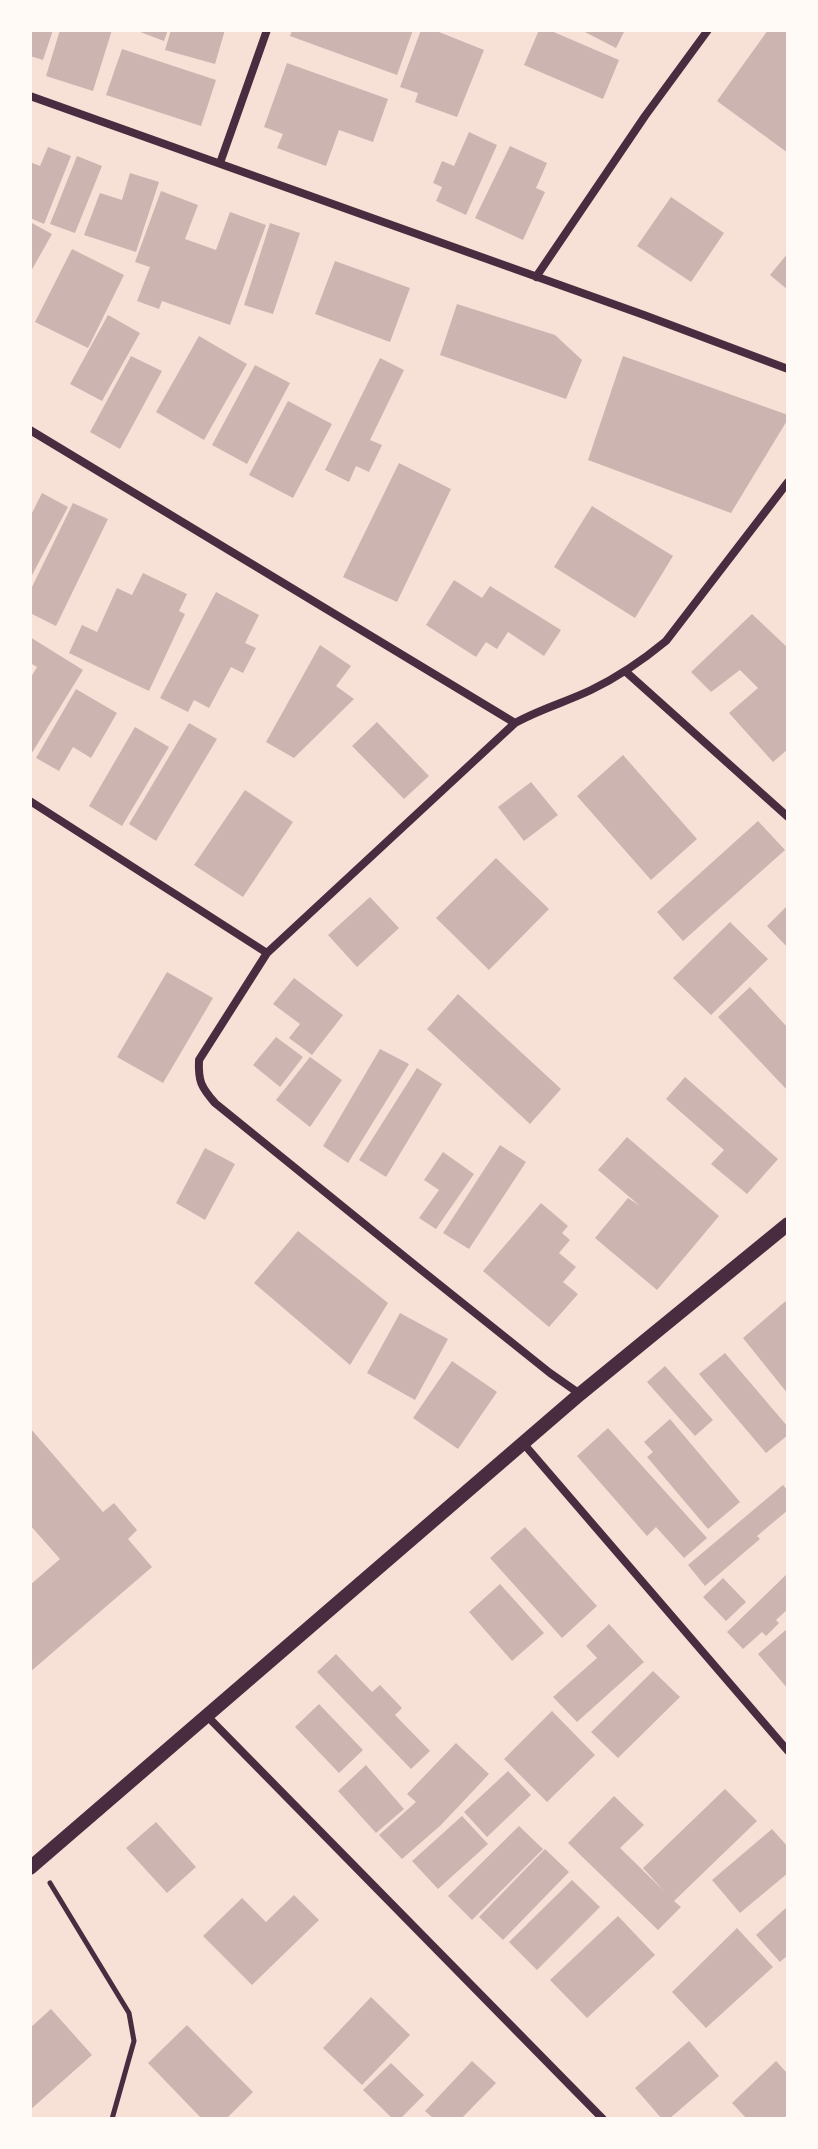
<!DOCTYPE html>
<style>
body{margin:0}
#map{position:relative;width:818px;height:2149px;overflow:hidden;background:#f7e1d7;font-family:Manrope,sans-serif}
canvas{display:block}
.frame{position:absolute;inset:0;border:32px solid #fffaf5;pointer-events:none}
</style>
<div id="map">
<canvas width="818" height="2149"></canvas>
<div class="frame"></div>
</div>
<script>
const g = document.querySelector('canvas').getContext('2d');
g.lineJoin = 'round';
function paint(path, color) {
  g.fillStyle = color;
  g.fill(path, 'evenodd');
}
function strokePath(path, color, width, dash) {
  g.strokeStyle = color;
  g.lineWidth = width;
  g.lineCap = dash ? 'butt' : 'round';
  g.setLineDash(dash || []);
  g.stroke(path);
}
paint(new Path2D(`
 M30 30H53L43 60 30 56Z
 M60 30H112L93 91 46 76Z
 M135 30H168L164 41Z
 M171 30H225L215 64 165 50Z
 M292 30H413L397 75 290 36Z
 M421 30H434L484 50 457 117 415 102 418 93 400 87Z
 M539 30H549L619 60 603 99 524 65Z
 M581 30H625L616 48Z
 M768 30H788V153L717 101Z
 M122 49 216 80 201 126 106 95Z
 M287 63 388 99 373 142 339 130 326 166 277 148 283 134 264 127Z
 M469 132 497 145 466 215 436 201 442 187 433 183 442 161 454 166Z
 M510 146 547 163 536 188 545 192 523 240 475 218Z
 M48 147 71 156 44 224 30 218V162L40 166Z
 M77 156 102 166 75 233 50 224Z
 M130 173 159 182 136 252 84 235 100 193 122 200Z
 M161 191 198 205 185 239 216 250 230 212 266 225 230 325 162 301 159 309 137 301 150 267 135 262Z
 M671 197 724 233 691 282 637 246Z
 M30 222 52 234 30 273Z
 M270 223 300 233 273 314 244 305Z
 M72 249 124 275 88 348 35 322Z
 M788 253V290L770 275Z
 M335 261 410 288 390 342 315 314Z
 M457 304 555 335 582 360 566 399 440 355Z
 M108 315 140 333 102 401 70 384Z
 M199 336 247 364 204 440 156 412Z
 M131 356 162 371 120 449 90 432Z
 M623 356 788 415V419L731 513 588 460Z
 M380 358 404 370 370 440 382 445 369 472 356 466 349 482 325 470Z
 M255 365 290 383 247 464 212 445Z
 M288 401 332 424 293 498 249 475Z
 M399 463 451 489 397 602 343 577Z
 M42 493 68 507 30 579V517Z
 M73 503 108 519 56 626 30 613V591Z
 M592 506 673 556 635 618 554 567Z
 M143 573 187 594 179 611 185 614 149 691 69 653 82 625 97 632 117 588 132 595Z
 M454 580 482 598 490 586 561 630 544 656 508 632 497 649 486 642 476 657 426 625Z
 M216 592 259 615 245 643 256 648 243 673 231 667 209 708 194 700 188 712 160 698Z
 M752 614 788 648V749L773 762 729 713 758 688 740 670 711 692 691 672Z
 M30 637 83 670 30 756V719L32 716 30 715V679L37 667 30 663Z
 M320 645 351 666 336 686 354 699 294 758 266 742Z
 M76 689 117 713 91 758 73 747 59 771 36 758Z
 M377 722 429 776 404 799 352 746Z
 M189 723 217 739 156 841 129 824Z
 M135 727 169 747 122 826 89 806Z
 M623 755 697 839 651 880 577 796Z
 M531 782 558 815 524 841 498 807Z
 M245 790 293 822 243 897 194 865Z
 M758 821 785 850 683 941 657 912Z
 M496 858 549 909 489 970 436 918Z
 M370 897 399 928 357 967 328 935Z
 M788 905V948L767 926Z
 M730 922 768 959 711 1015 673 978Z
 M167 972 213 998 163 1083 117 1057Z
 M294 978 343 1015 312 1055 289 1038 300 1024 273 1004Z
 M750 987 788 1028V1091L718 1017Z
 M458 994 561 1089 530 1124 427 1029Z
 M276 1037 303 1057 280 1087 253 1065Z
 M380 1049 409 1064 348 1163 323 1146Z
 M310 1057 342 1080 310 1127 276 1100Z
 M417 1068 442 1084 386 1177 359 1160Z
 M685 1077 778 1159 747 1194 711 1164 724 1150 666 1099Z
 M627 1137 719 1216 657 1290 595 1238 628 1198 640 1206 598 1170Z
 M500 1145 526 1162 469 1249 443 1233Z
 M205 1148 235 1164 205 1220 176 1203Z
 M443 1152 474 1174 436 1229 419 1218 439 1190 424 1180Z
 M541 1203 568 1226 562 1233 570 1240 559 1253 576 1267 563 1282 578 1294 549 1327 483 1271Z
 M298 1231 388 1303 350 1365 254 1283Z
 M788 1299V1394L743 1338Z
 M400 1313 448 1339 415 1400 367 1373Z
 M725 1353 788 1427V1435L766 1453 699 1374Z
 M452 1361 497 1392 458 1449 413 1418Z
 M665 1366 713 1420 695 1436 647 1382Z
 M670 1419 740 1502 708 1529 647 1457 653 1452 644 1442Z
 M30 1428 103 1512 114 1503 137 1530 128 1539 152 1567 30 1672V1585L60 1559 30 1525Z
 M608 1428 707 1538 684 1558 656 1527 647 1536 577 1456Z
 M783 1485 788 1491V1510L757 1536 760 1539 705 1586 688 1565Z
 M525 1527 597 1606 562 1638 490 1558Z
 M788 1573V1609L776 1620 779 1623 766 1636 762 1632 743 1649 727 1632Z
 M723 1578 746 1602 726 1621 703 1597Z
 M500 1584 544 1633 512 1661 469 1612Z
 M609 1624 644 1662 577 1722 553 1697 597 1658 586 1646Z
 M788 1628V1689L758 1654Z
 M336 1654 372 1692 380 1685 402 1708 395 1715 430 1751 411 1769 317 1672Z
 M653 1671 680 1697 618 1758 591 1732Z
 M319 1704 363 1750 339 1773 295 1727Z
 M552 1711 595 1755 547 1802 504 1759Z
 M456 1743 489 1774 441 1825 402 1859 379 1835 416 1802 407 1794Z
 M366 1765 404 1809 376 1833 338 1791Z
 M508 1771 531 1795 487 1837 464 1812Z
 M725 1789 757 1821 674 1901 681 1907 658 1930 568 1843 614 1796 644 1825 620 1848 664 1891 643 1868Z
 M462 1816 488 1844 438 1889 412 1861Z
 M156 1822 196 1867 167 1893 126 1848Z
 M519 1826 543 1849 472 1920 448 1896Z
 M772 1829 788 1847V1873L740 1913 712 1880Z
 M545 1849 569 1872 503 1940 479 1917Z
 M572 1880 600 1907 537 1970 509 1942Z
 M294 1895 319 1920 252 1985 203 1936 242 1898 266 1922Z
 M788 1906V1955L780 1962 756 1935Z
 M618 1916 655 1955 587 2018 550 1980Z
 M737 1928 773 1967 706 2028 672 1992Z
 M371 1997 410 2035 362 2085 323 2048Z
 M51 2009 92 2055 30 2110V2028Z
 M187 2025 253 2092 226 2119H202L148 2063Z
 M689 2041 719 2076 669 2119H662L635 2088Z
 M472 2061 496 2083 461 2119H434L425 2111Z
 M776 2061 788 2074V2114L783 2119H747L732 2103Z
 M391 2063 424 2095 400 2119H393L363 2090Z`), '#ccb4b1');
strokePath(new Path2D(`
 M50 1883 129 2013 134 2041 112 2119`), '#4a2c40', 5);
strokePath(new Path2D(`
 M30 96 644 315 788 369
 M220 163 267 30
 M536 277 645 116 708 30
 M30 430 515 723
 M625 671 788 817
 M30 801 267 953
 M580 1394 550 1373 415 1265 215 1103C201 1087 198 1081 199 1060L267 953 515 723C540 709 566 702 591 690 618 677 643 660 666 641L788 482
 M523 1443 788 1751
 M208 1717 603 2119`), '#4a2c40', 8);
strokePath(new Path2D(`
 M30 1868 580 1394 788 1224`), '#4a2c40', 14);
</script>
